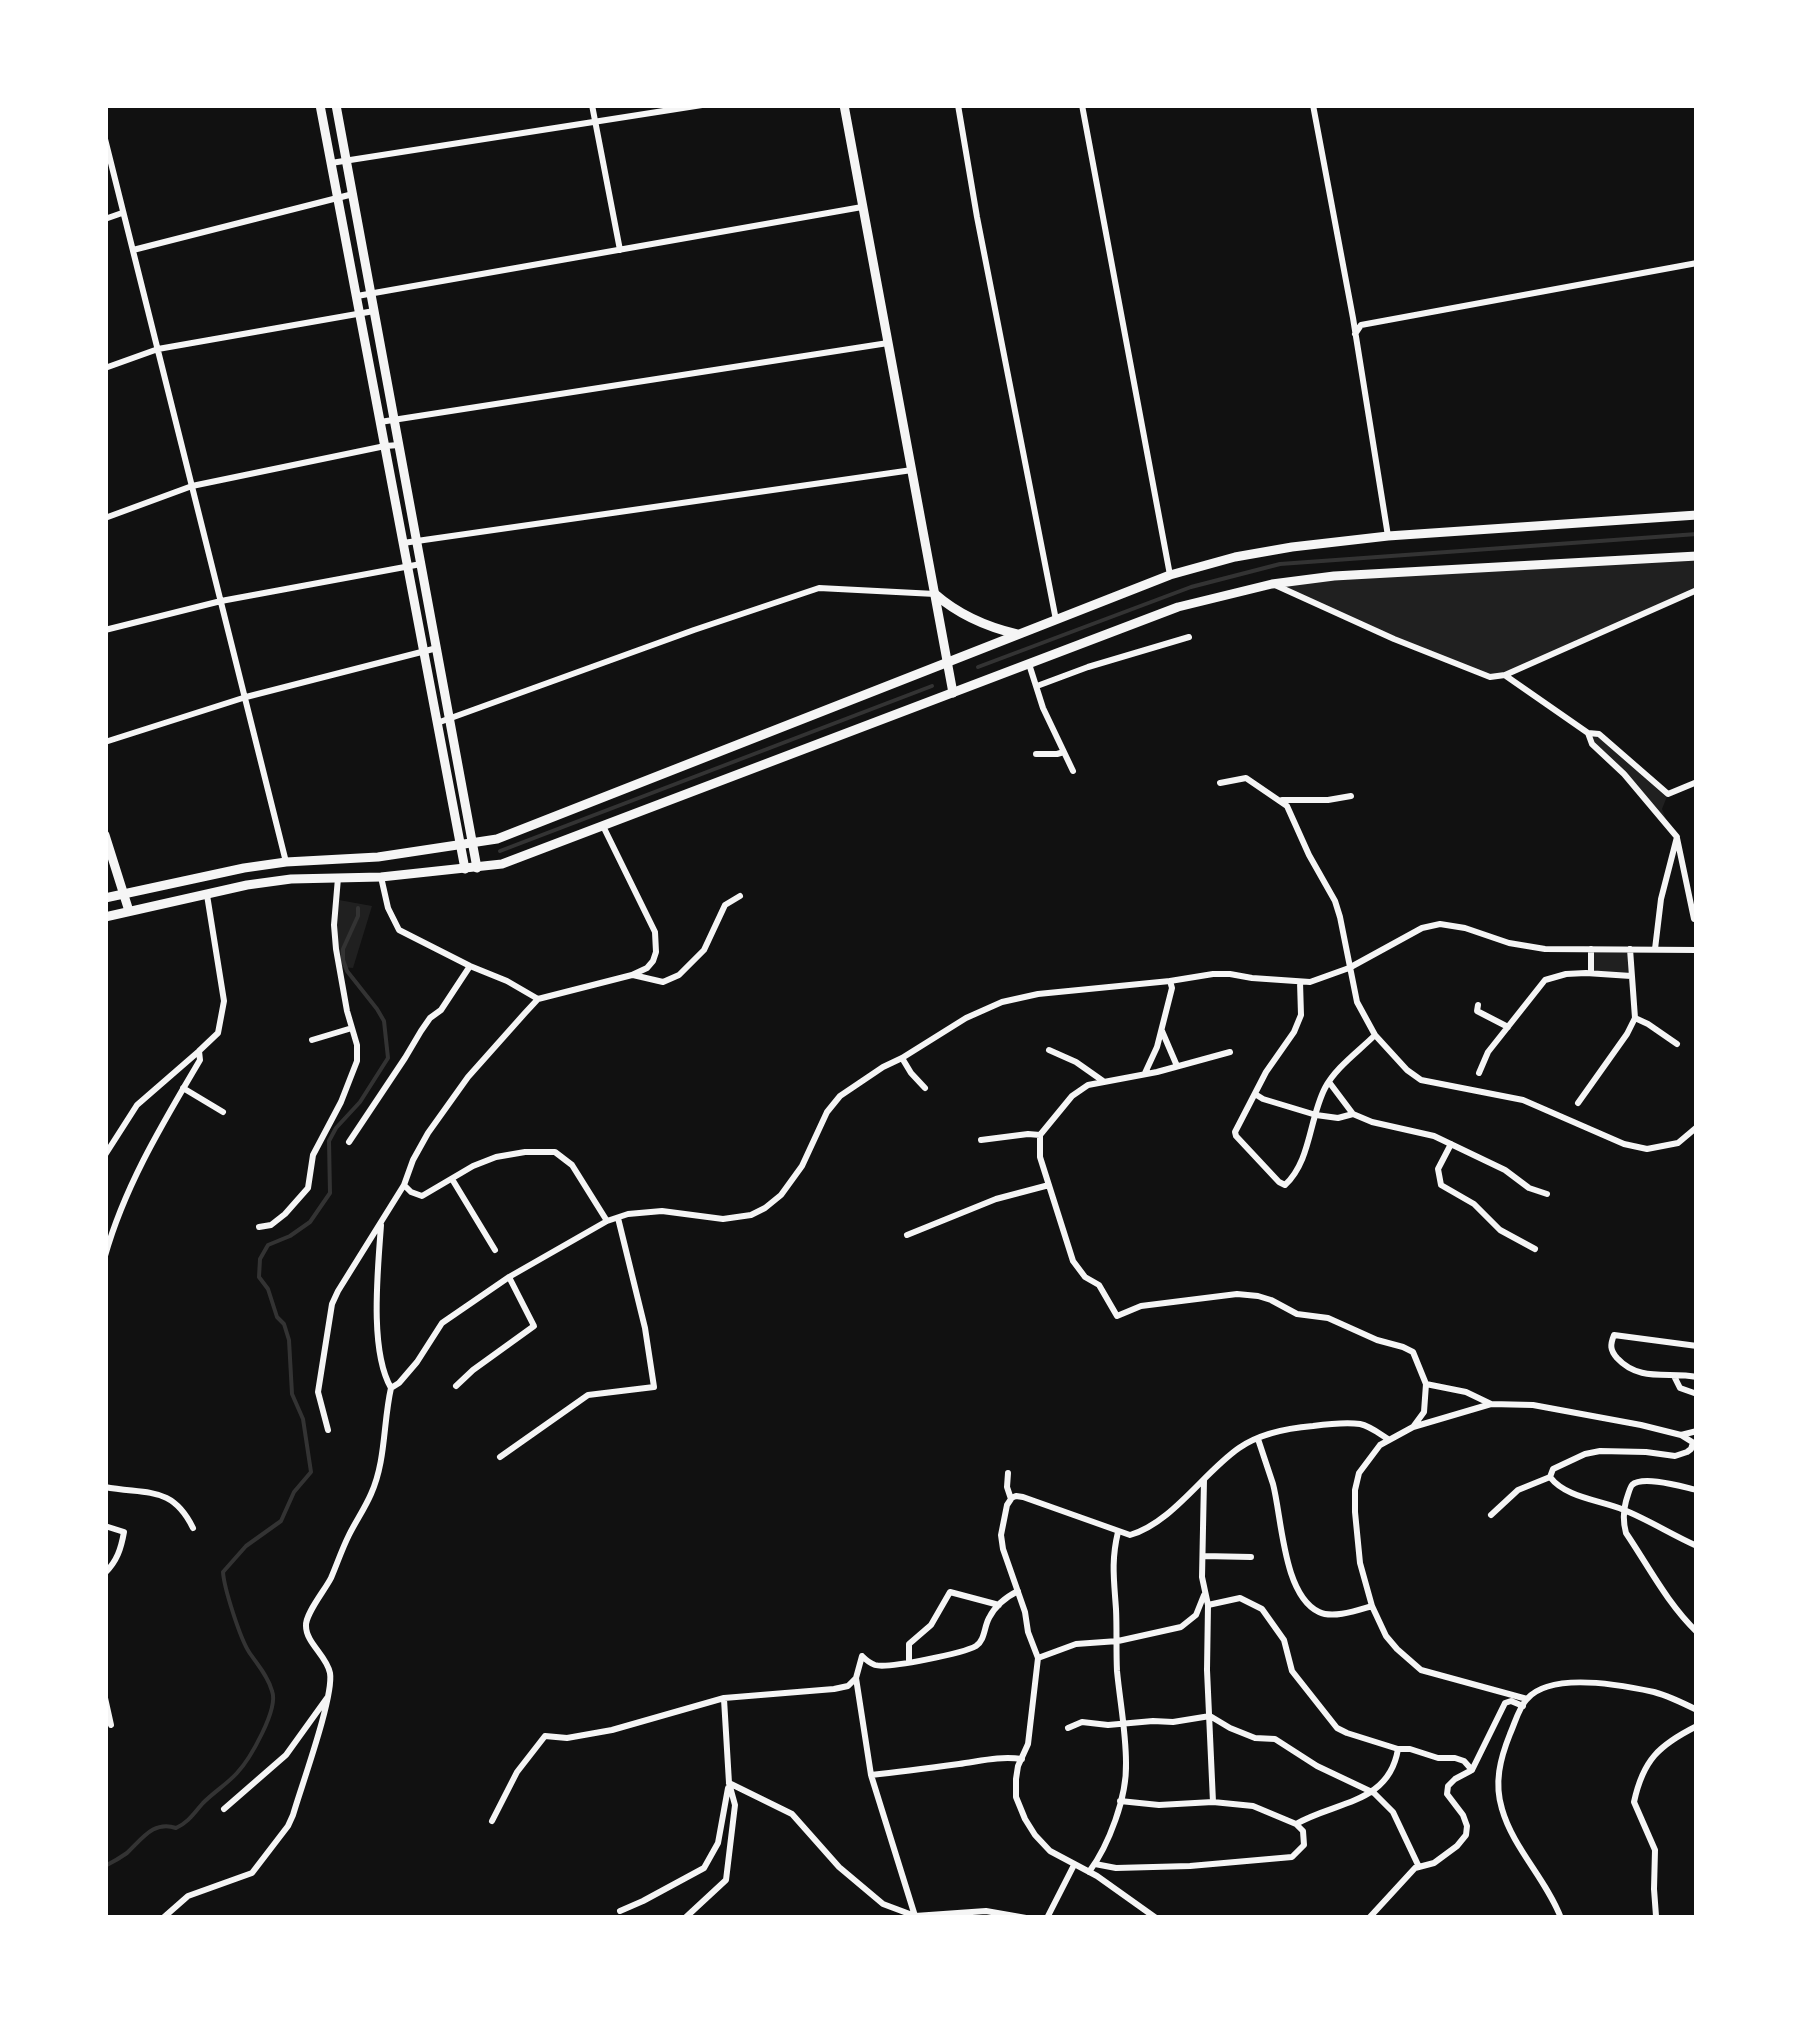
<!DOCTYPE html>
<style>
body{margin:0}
#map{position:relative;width:1802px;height:2023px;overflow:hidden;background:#111;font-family:"Roboto Serif",serif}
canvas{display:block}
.frame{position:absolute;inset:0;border:108px solid #fff;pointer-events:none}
</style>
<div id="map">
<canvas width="1802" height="2023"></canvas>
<div class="frame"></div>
</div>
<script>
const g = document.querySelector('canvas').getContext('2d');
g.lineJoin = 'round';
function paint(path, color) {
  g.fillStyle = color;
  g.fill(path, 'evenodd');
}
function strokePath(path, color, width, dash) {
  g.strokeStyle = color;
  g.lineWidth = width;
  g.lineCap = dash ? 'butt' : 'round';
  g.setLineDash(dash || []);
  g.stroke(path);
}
paint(new Path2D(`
 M1697 556V590L1505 675 1490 677 1272 584Z
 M1588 733 1599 734 1668 794 1662 809 1668 824 1592 744Z
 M339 900 372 906 353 968 340 967 336 923Z
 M1591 949H1630L1631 976 1591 973Z`), '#202020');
strokePath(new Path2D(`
 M978 667 1191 587 1280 564 1697 534
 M500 851 932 686
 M105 1866C113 1862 120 1858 127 1853 142 1839 154 1820 176 1828 189 1822 194 1813 203 1803 214 1792 227 1784 237 1773 250 1759 279 1709 272 1691 268 1676 257 1664 249 1652 240 1638 224 1588 223 1572L246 1546 281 1521 294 1492 311 1472 303 1419 292 1394 289 1340 284 1324 277 1317 268 1289 259 1277 260 1259 268 1245 290 1236 310 1222 330 1193 329 1141 336 1128 360 1102 388 1058 384 1021 377 1009 347 971 343 960V949L358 916V908`), '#333', 4);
strokePath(new Path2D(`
 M592 105 620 250
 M958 105 977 217 1056 620
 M1082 105 1170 575
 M1313 105 1353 318 1388 536
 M105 139 286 862
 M331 163 702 105
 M105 219 122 213
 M133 250 353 194
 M357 296 862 207
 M1355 334 1361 325 1697 263
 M105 368 158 349 374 311
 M380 422 888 343
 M105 518 192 486 385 446 399 445
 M403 543 912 470
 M1275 585 1394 639 1490 677 1505 675 1697 590
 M105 630 221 601 421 564
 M1029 664 1043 708 1073 771
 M1506 676 1588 733 1599 734 1668 794 1697 782
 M1037 686 1088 667 1189 637
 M437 723 694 630 819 588 935 594
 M1588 733 1592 744 1624 774 1677 837 1661 899 1655 949
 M105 742 246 697 437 648
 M1036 754H1057L1064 752
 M1220 783 1246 778 1287 806 1309 855 1335 901 1340 917 1357 1002 1375 1035 1407 1070 1421 1080 1523 1100 1624 1144 1647 1149 1678 1143 1697 1127
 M1282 800H1328L1351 796
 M1677 838 1694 919
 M381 877 388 908 399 930 470 966 507 981 538 999
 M1591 973V949
 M633 975 663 982 679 975 704 950 725 905 740 896
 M1300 982 1301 1015 1294 1032 1266 1072 1235 1132 1236 1136 1279 1182 1285 1185C1311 1161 1309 1119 1325 1088 1335 1068 1359 1051 1375 1035
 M1478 1005 1477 1011 1508 1027
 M1635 1018 1648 1024 1677 1044
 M1162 1031 1177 1066
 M312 1040 352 1028
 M1049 1050 1076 1062 1103 1081
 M902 1058 911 1073 925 1088
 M1145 1073 1157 1047 1172 988 1170 981
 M1479 1073 1488 1052 1545 980 1566 974 1586 973 1631 976
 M1329 1082 1353 1114
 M183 1088 223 1112
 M1255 1094 1263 1099 1316 1115 1338 1118 1353 1114 1372 1122 1434 1136 1505 1170 1529 1188 1547 1194
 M1578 1103 1627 1034 1635 1018 1630 949
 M1040 1135V1157L1073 1261 1085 1277 1099 1285 1117 1316 1141 1306 1237 1294 1258 1296 1271 1300 1297 1314 1328 1318 1377 1340 1403 1347 1413 1352 1426 1384 1466 1392 1491 1404
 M981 1140 1028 1134 1040 1135 1072 1096 1088 1085 1157 1072 1230 1052
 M349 1142 405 1058 421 1031 430 1018 441 1010 470 966
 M1451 1144 1438 1169 1441 1185 1474 1204 1500 1230 1535 1249
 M105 1155 137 1105 198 1052
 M452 1179 495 1250
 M404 1185 411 1192 422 1196 473 1166 496 1157 525 1152H555L572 1165 607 1221
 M259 1227 271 1225 285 1214 308 1188 313 1155 341 1102 357 1061V1045L347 1011 336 949 334 925 338 878
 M907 1235 996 1199 1049 1185
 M105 1256C125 1185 163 1123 200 1060L199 1051 218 1033 224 1001 207 895
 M1697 1346 1614 1335C1610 1345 1610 1350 1617 1358 1640 1383 1669 1371 1697 1377
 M1674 1376 1680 1388 1697 1394
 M1426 1384 1424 1412 1413 1427 1380 1445 1359 1473 1355 1490V1512L1360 1563 1372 1606 1386 1636 1397 1649 1421 1670 1527 1699
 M456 1386 473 1370 534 1326 509 1277
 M391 1388 399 1383 417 1362 442 1323 509 1277 607 1221 628 1214 662 1211 723 1219 751 1215 765 1208 781 1195 802 1166 827 1112 840 1096 883 1067 902 1058 966 1018 1002 1002 1038 994 1170 981 1213 974H1230L1252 978 1310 982 1349 968 1422 928 1440 924 1465 928 1509 943 1545 949 1697 950
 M1413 1427 1491 1404 1533 1405 1641 1425 1681 1435 1697 1445
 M328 1430 318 1392 332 1304 338 1291 404 1185 413 1160 428 1133 468 1077 525 1013 538 999 632 975 647 968 653 961 656 952 655 932 603 826
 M1681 1435 1697 1431
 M1258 1439C1263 1454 1268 1469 1273 1484 1282 1518 1283 1595 1319 1612 1333 1619 1358 1610 1372 1606
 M500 1457 588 1395 654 1387 645 1328 618 1218
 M1008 1473 1007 1487 1011 1499 1007 1505 1001 1535 1003 1549 1025 1612 1028 1632 1038 1658 1028 1744 1018 1766 1016 1779V1797L1025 1819 1035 1835 1050 1851 1097 1876 1156 1918
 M1550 1477C1566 1498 1600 1500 1624 1510 1649 1520 1672 1535 1697 1546
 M1204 1480 1202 1577 1208 1605 1207 1670 1213 1802
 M105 1487C147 1495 172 1485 193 1528
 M1697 1490C1683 1487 1643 1475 1632 1485 1630 1487 1627 1498 1626 1501 1623 1512 1623 1522 1626 1533 1649 1567 1667 1603 1697 1632
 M1011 1498 1016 1496 1023 1497 1130 1535C1173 1522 1203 1473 1239 1448 1259 1434 1289 1428 1313 1426 1328 1424 1346 1422 1360 1424 1370 1426 1380 1434 1388 1439
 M1491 1515 1518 1490 1550 1477 1553 1469 1585 1454 1600 1451 1646 1452 1675 1456 1687 1452 1691 1449 1693 1443
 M105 1526 124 1532C121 1549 117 1561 105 1573
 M1203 1556 1251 1557
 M1208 1605 1240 1598 1262 1609 1284 1640 1292 1671 1337 1728 1347 1733 1398 1749
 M1038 1658 1076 1644 1118 1641 1181 1627 1196 1615 1204 1595
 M909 1662V1644L931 1625 950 1592 999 1605
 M105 1698 111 1725
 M1068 1728 1082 1722 1108 1725 1153 1721 1173 1722 1210 1716 1230 1728 1255 1738 1275 1739 1317 1766 1374 1793 1393 1812 1419 1867
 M871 1775C900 1772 930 1768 959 1764 981 1761 999 1756 1022 1759
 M729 1783 792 1814 839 1867 883 1904 915 1916 986 1911 1026 1918
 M1120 1801 1159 1805 1213 1802 1253 1806 1296 1824
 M224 1809 286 1755 327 1698
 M492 1821 517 1772 545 1736 567 1738 612 1730 724 1698 834 1689 848 1686 855 1679
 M1095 1864 1116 1868 1190 1866 1292 1857 1304 1845 1303 1831 1296 1824C1336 1801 1389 1804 1398 1749H1410L1438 1758H1455L1464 1761 1472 1770
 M1089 1872C1109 1845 1127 1797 1126 1763 1126 1732 1120 1702 1117 1671 1116 1651 1117 1629 1116 1609 1114 1580 1111 1561 1118 1532
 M620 1911 643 1901 704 1868 718 1843 728 1788
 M915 1916 871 1775 856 1678 862 1656C866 1660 869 1663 875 1665 888 1669 964 1653 976 1646 985 1640 984 1627 989 1618 995 1606 1006 1597 1018 1591
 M1656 1916 1654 1889 1655 1850 1634 1802C1643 1760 1659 1745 1697 1726
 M163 1918 188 1896 252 1873 288 1826 293 1815C301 1787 334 1697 330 1673 327 1656 306 1643 306 1626 305 1614 325 1590 331 1578 337 1564 342 1549 349 1535 356 1521 365 1508 371 1494 386 1461 383 1423 391 1388 369 1350 378 1269 381 1225
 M685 1918 726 1880 735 1805 729 1783 724 1699
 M1047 1918 1074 1865
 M1369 1918 1415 1868 1434 1863 1457 1846 1466 1835 1467 1826 1463 1815 1447 1794 1448 1786 1455 1779 1472 1770 1505 1703 1511 1701 1523 1706
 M1561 1918C1546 1879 1513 1848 1502 1809 1494 1783 1500 1759 1510 1734 1515 1723 1519 1707 1527 1699 1551 1671 1622 1685 1654 1692 1669 1696 1683 1703 1697 1710`), '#f5f5f5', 6);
strokePath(new Path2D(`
 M320 105 465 869
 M336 105 477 868
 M844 105 953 693
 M105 835 129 911`), '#f5f5f5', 9);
strokePath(new Path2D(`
 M935 594C959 615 987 627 1017 634
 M105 898 244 868 286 862 378 857 497 839 1170 575 1235 557 1292 547 1388 536 1697 515
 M105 917 247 885 291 879 381 877 502 864 1178 607 1272 584 1334 576 1697 556`), '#f5f5f5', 9);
</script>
